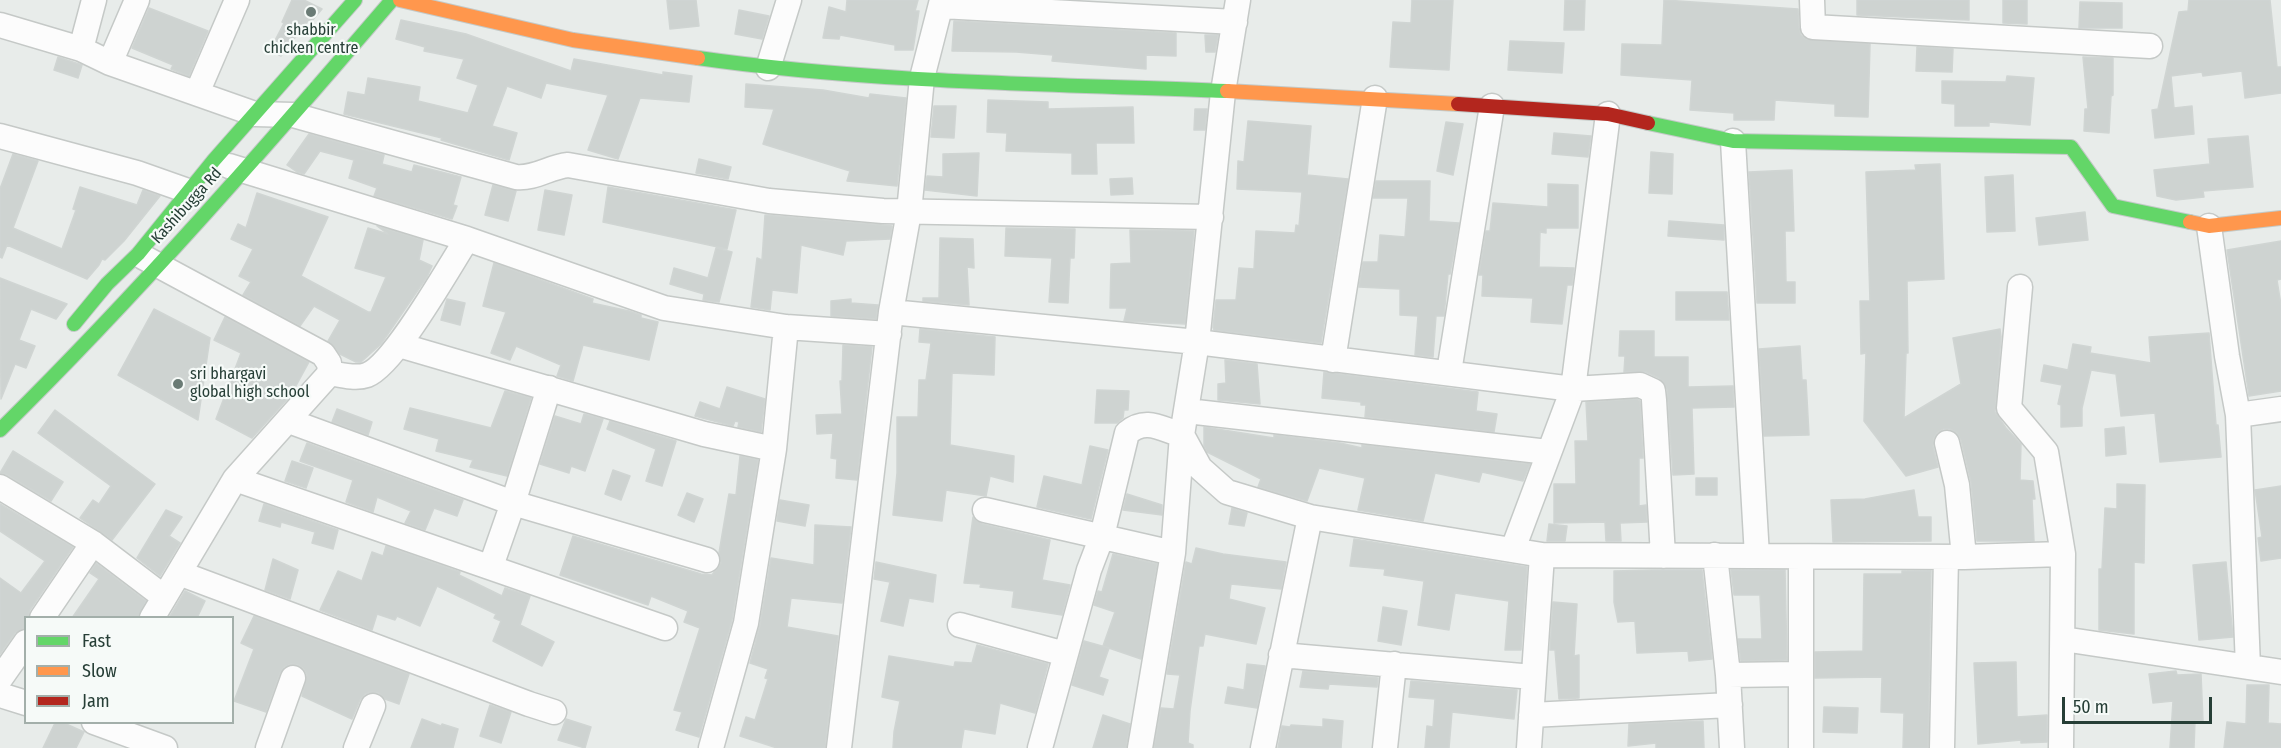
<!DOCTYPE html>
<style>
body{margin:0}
#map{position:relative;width:2281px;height:748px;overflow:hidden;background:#e8ecea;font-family:"Fira Sans Condensed",sans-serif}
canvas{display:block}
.legend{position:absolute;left:24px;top:616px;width:210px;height:108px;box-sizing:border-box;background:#f6faf8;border:2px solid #a3afaa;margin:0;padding:8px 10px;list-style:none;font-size:18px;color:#263e36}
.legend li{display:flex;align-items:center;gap:12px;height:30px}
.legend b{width:30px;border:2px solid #a3afaa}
.scale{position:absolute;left:2062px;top:697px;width:150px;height:27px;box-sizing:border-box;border:3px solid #263e36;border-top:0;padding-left:8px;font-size:18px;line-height:21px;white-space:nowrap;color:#263e36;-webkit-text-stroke:4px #f6faf8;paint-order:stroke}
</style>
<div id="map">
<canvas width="2281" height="748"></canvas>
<ul class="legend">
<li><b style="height:8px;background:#63d668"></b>Fast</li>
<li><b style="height:8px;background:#ff974d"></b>Slow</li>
<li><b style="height:8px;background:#b3261e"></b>Jam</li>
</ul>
<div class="scale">50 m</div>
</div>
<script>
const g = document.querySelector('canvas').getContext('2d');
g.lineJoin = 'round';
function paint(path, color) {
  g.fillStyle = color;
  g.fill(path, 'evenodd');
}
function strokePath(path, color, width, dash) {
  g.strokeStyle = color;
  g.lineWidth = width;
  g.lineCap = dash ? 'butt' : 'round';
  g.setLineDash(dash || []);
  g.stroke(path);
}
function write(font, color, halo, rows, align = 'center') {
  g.font = font + ' "Fira Sans Condensed",sans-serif';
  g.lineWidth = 4.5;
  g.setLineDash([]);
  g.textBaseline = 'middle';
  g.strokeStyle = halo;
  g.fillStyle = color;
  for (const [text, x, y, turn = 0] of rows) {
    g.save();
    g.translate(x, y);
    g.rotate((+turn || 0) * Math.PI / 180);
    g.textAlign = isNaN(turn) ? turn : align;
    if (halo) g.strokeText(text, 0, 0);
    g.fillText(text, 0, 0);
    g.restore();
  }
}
const building = new Path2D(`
 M292 0H304L322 9 311 22 308 20 303 31H300L281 56 270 50 284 23 282 22Z
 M667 0H696L699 26 670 29Z
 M847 0H918L915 11H919L913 50H895V45L840 35 839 39 823 38 829 7 846 12Z
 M1412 0H1453L1449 70 1390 67 1393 22 1411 23Z
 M1565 0H1585L1584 30H1564Z
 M1664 0 1798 9 1799 28 1801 35 1806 39 1870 44 1868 117 1835 116V104L1775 100 1774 120H1734V113L1690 110 1692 80 1621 75 1622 44 1662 45Z
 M1857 0H1969V20L1857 15Z
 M2003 0H2027V24L2003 23Z
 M2189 0H2270L2277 67H2281V93L2245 98 2242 71 2203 76 2202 72 2171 76 2174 108 2192 106 2194 134 2155 138 2152 110 2158 109 2179 12 2188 11Z
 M2080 2 2122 3V28H2079Z
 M149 8 208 31 189 76 171 69 173 65 132 48Z
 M739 10 769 16 762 39 735 34Z
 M401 20 466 34 571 71 574 59 663 75V72L692 76 689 102 640 98 618 159 588 150 608 95 546 83 541 98 507 86 492 126 517 133 509 160 441 140 442 138 344 114 348 92 365 95 368 78 420 87 418 101 468 113 478 85 457 78 464 59 424 51 425 47 396 39Z
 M954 21 1176 33V56L1146 55V69L1052 61 1053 55 1016 52 952 51Z
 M1205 35H1218L1215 52H1206Z
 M1510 41 1564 43 1562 73 1508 70Z
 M1917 47 1953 49 1952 72 1916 71Z
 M58 57 82 65 78 78 54 70Z
 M2083 57 2113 58V95L2111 96 2109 133 2084 131 2085 109H2088Z
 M2007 76 2034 78 2030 125 1989 122V126H1955V104L1942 103V81L2006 82Z
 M746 84 823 90 869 98 870 94 906 98 897 186 847 181 850 171 763 144 774 109 745 107Z
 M988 100 1048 102V109L1133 107 1134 143H1096L1097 174H1072V153L1006 151 1007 133 987 132Z
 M934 106H956L954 138 931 137Z
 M1195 109H1207L1205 130H1194Z
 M1248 121 1311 126 1307 175 1348 179 1321 343 1214 330 1213 327 1216 300H1236L1239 268 1254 269 1256 231 1295 233 1296 225 1299 226 1302 192 1237 189 1238 161 1244 162Z
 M1446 122 1463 124 1453 175 1437 171Z
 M1554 133 1591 136 1588 157 1552 154Z
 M309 134 384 155 382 164 412 172 414 165 461 177 453 205 457 206 452 219 374 196 377 188 349 178 354 160 320 151 304 174 297 172 287 165Z
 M2248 136 2253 187 2203 191 2204 197 2176 200 2157 196 2154 170 2210 164 2208 139Z
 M1651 152 1673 154 1672 194 1649 193Z
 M979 153 977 196 925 190 927 176 943 177V154Z
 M13 154 38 161 13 228 62 249 76 210 73 209 80 187 137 205 143 190 160 196 124 241 105 260 102 259 99 265 87 279 7 245 2 258 0 257V189Z
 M699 159 731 167 728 179 696 173Z
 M1940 164 1944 279 1907 281 1908 353H1906L1904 418 1961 384 1953 338 2000 329 2001 337 1995 412 2006 428 2021 444 2020 480 2033 481 2035 499H2032L2034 541H1977L1971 482 1961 440 1957 433 1950 429H1943L1937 433 1934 438 1933 446 1938 467 1906 476 1864 421 1866 353 1861 354 1860 301H1870L1866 172 1916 170 1915 165Z
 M1792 170 1794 231H1785L1786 282H1795V303H1757L1749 172Z
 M2013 175 2015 231 1987 232 1985 177Z
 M1132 178 1133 194 1111 195 1110 179Z
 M1376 181H1430L1429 221 1459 223 1450 274H1448L1444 316H1436L1433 357 1415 355 1418 316 1400 315V289L1359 287 1363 262H1378L1380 235 1405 237 1408 198H1373Z
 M1548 184 1578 185V228H1546V233L1540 232 1539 267 1574 268 1572 285H1567L1562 324 1531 322 1533 298 1482 296 1483 275H1479L1486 231H1490L1493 203 1548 207Z
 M493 185 516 191 508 221 485 215Z
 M608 187 736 210 727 249 603 222Z
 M545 190 572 195 564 235 538 230Z
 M257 193 328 217 301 276 368 312H371L386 277 355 268 368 228 388 234 377 226 423 240 419 260 432 266 427 277 381 344 361 362H356L340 354 328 341 340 320 314 306 300 326 243 295 251 282 239 276 253 249 231 239 238 224 246 228Z
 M2085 212 2088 240 2039 245 2036 218Z
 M765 215 882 225 892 226 890 239 846 241 843 255 801 245 797 293 772 290 770 310 751 307 757 258 762 260Z
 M1669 221 1724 225V240L1668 236Z
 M1006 228 1075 229 1074 258H1070L1068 303 1049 302 1052 258 1005 256Z
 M1130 230 1194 231 1185 324 1124 321 1127 308H1110L1111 264 1131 263Z
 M940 238 973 239 974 268 967 267 969 305 923 301V298H939Z
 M2281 241V279L2277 280 2281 305V391L2249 396 2227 250Z
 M716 248 732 252 719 302 703 300 704 294 670 284 674 268 708 278Z
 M494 263 593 299 592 303 629 311 641 315V318L658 322 649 360 583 345 573 381 557 376 561 365 516 346 510 360 491 353 506 312 483 306Z
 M0 278 67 304 56 319 31 309 19 340 35 346 26 368 15 364 1 399Z
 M1676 292H1727L1729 320H1676Z
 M447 299 465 303 460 325 441 320Z
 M851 299V303L878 305 876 319 831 316V301Z
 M154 309 210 338 198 420 118 375Z
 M225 317 309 362 291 395 252 438 216 419 241 353 214 340Z
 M920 329 995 337 994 375 952 373 950 445 1014 456 1013 482 990 476 986 496 946 490 942 521 893 515 897 473V417H918L919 380H926L931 343 919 342Z
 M1620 331H1654V357H1688V387L1733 386 1734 407 1692 408 1694 474 1673 475 1667 389 1659 378 1646 372H1624L1625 356H1619Z
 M2209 333 2216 425H2218L2221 457 2160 462 2155 413 2121 416 2116 374 2091 370 2082 408V426L2061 427V405L2058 404 2062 385 2041 381 2044 365 2068 370 2073 344 2091 347 2090 353 2151 363 2149 337Z
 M843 345 872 347 857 480 836 478 837 459 831 458 833 433 817 434 816 415 842 414 840 381H842Z
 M1800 346 1802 380H1806L1809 435 1764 436 1759 349Z
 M1225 360 1257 364 1260 404 1218 400V384L1226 383Z
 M1324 372 1478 392 1476 411 1497 414 1494 432 1365 417 1366 405H1361V402L1322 398Z
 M727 387 765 399 761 432 738 427 739 422 735 421 733 426 695 416 700 402 720 409Z
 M1097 390 1129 391 1128 410H1124L1123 418 1117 423H1095Z
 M505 391 531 398 507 476 470 467 473 460 436 451 439 439 404 429 410 408 491 428Z
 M1637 399 1640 401 1643 458H1639V506L1646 505 1647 522 1620 523 1621 541H1606L1605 522 1554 523V484H1576L1575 441H1588L1586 402Z
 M337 409 372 422 368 435 332 422Z
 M55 410 155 484 112 540 80 518 93 500 99 504 111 486 38 433Z
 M584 414 603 419 585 471 571 466 569 473 540 464 555 416 581 424Z
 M610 421 676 441 662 486 646 481 656 449 607 429Z
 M1204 427 1274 438V435L1340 443 1362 448V445L1530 464 1523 481 1482 472 1479 482 1435 473 1423 521 1358 510 1365 478 1319 468 1307 501 1258 487 1261 479 1207 452 1204 446Z
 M2124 427 2126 454 2106 456 2105 429Z
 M307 443 463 500 457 516 434 508 425 530 405 523 411 511 377 497 373 512 346 502 353 480 300 461Z
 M1090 446 1108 450 1091 519 1037 507 1044 476 1082 485Z
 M13 451 63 482 51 501 7 475 0 473Z
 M740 456 758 460 732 620 699 737 676 730 682 712 674 710 700 628 684 622 688 611 651 596 648 605 560 575 573 536 701 574 712 575 721 563 719 553 729 494 736 495Z
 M292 461 313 468 306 488 285 481Z
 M613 470 630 476 621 500 605 494Z
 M1696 478H1717V495H1696Z
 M2117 484 2145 485 2144 563 2134 562V634L2099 630V569H2102L2105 508 2117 509Z
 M2281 486V558L2261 561 2258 538 2262 537 2255 490Z
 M1914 490 1918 517H1931V541L1833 542 1831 500 1865 499Z
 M687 493 703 499 694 522 678 515Z
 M1127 494 1162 505V515L1123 510Z
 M780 500 809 505 805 526 777 521Z
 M0 504 73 547 30 610 28 618H26V628L15 633 0 654V578L21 593 45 561 0 531Z
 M264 504 338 530 333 549 312 543 315 532 281 522 280 527 259 521Z
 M1232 508 1247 513 1244 526 1229 524Z
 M166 510 182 517 169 536 180 543 160 576 137 558Z
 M973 517 982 524 1050 540 1042 580 1070 585 1062 615 1012 607 1014 591 980 587 981 584 964 583Z
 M1549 524 1567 526 1565 541H1547Z
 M815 525 851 527 842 603 791 598 787 627 838 636 825 748H777L740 736 746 717 755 720 768 679 765 678 768 669 750 663 760 625 771 558 814 565Z
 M1354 539 1527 567 1521 650H1505L1509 601 1455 593 1449 630 1418 625 1424 581 1384 575 1385 569 1350 566Z
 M386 546 460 572 459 575 502 596 505 588 530 596 520 625 554 642 542 666 493 641 501 621 494 618 496 614 437 586 420 626 397 616 395 620 377 614 372 630 320 610 338 571 362 581 372 552 383 556Z
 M1196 548 1223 554 1286 562 1281 589 1231 584 1229 599 1265 608 1256 644 1205 634 1203 646H1199L1190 711 1188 743 1193 745V748H1154L1161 708 1174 709 1180 675 1167 674 1186 562 1192 564Z
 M1113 554 1157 564 1141 659 1103 646 1115 612 1094 605 1098 591 1102 592Z
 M273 559 298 570 290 599 265 590Z
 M876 562 936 575 933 602 909 598 903 626 881 621 890 582 874 579Z
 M2226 562 2233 637 2199 640 2193 565Z
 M96 563 146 601 138 618H72L99 579 90 573Z
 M1652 570H1702L1712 659 1689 661 1688 651 1637 653 1635 621 1618 622 1614 602V571Z
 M1731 570H1785L1787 660 1741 661 1738 639H1762L1760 595H1734Z
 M1902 571H1931L1928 748H1903L1904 713 1881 712 1882 677 1815 678V652L1863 651 1864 574H1902Z
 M185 591 205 601 197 618H169Z
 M1553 602 1577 604 1574 656 1579 655V698L1559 699 1555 650H1550Z
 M1383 607 1407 611 1401 645 1378 641Z
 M254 616 409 674 399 704 385 699 379 693 370 692 365 694 360 700 352 719 302 696 307 675 304 669 298 665 291 664 284 667 280 673 266 712 234 701 254 649 241 643Z
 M1084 641 1109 648 1099 677 1108 680 1103 695 1072 685Z
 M977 645 1048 664 1035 713 1000 703 995 734 964 729 961 748H893L894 732 900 701 882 697 889 656 954 667 955 662 972 663Z
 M2016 662 2017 717 2047 715V742L2021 743V740L1978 744 1974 663Z
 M1247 664 1265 666 1257 708 1225 703 1228 687 1244 690Z
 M1303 671 1378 678 1377 687 1329 684 1328 689 1300 687Z
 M2176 671 2177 675 2201 674 2203 721H2195L2194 748H2170L2173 701 2153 703 2149 674Z
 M1411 681 1517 690 1514 719 1452 712 1449 748H1425L1427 726 1433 727 1435 699 1409 697Z
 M2247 685H2269L2268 723 2281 724V748H2224L2227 722 2246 724Z
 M490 705 511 712 501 743 480 736Z
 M1824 707 1858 708 1857 733 1823 732Z
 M1103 715 1130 724 1126 748H1093Z
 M422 719 441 726 442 724 458 729 453 748H411Z
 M566 719 591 727 585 748 558 740Z
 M1323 719 1343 721 1341 748H1278L1282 726 1290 727 1291 725 1323 727Z
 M1703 721 1704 748H1656V743L1628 746 1629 724Z
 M55 723H64L84 732 76 748H43Z`);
paint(building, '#ced3d1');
strokePath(building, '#d0d5d3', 1.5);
const street = new Path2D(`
 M1812 0 1813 27 2150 46
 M941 6 1235 22
 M0 25 81 49 110 63 255 114 293 115 516 177C535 179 549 167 568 165L769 201 883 211 1211 217
 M81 49 94 0
 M110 63 137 0
 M768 68 789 0
 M197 93 237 0
 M0 136 137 173 188 191
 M1733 141 1757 556
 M229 166 467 239 664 308 786 327 889 334
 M2209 226 2227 356 2238 415 2248 667
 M143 257 323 354 329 363 330 373
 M2020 287 2009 408 2046 452 2063 554
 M891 312 1197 342 1573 389 1640 385 1653 391 1654 400 1663 556
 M399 345 704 434 774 449
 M1333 360 1375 98
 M1449 372 1492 106
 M1187 411 1548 452
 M2238 415 2281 409
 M289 421 513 503 707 560
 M1947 443 1957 485 1964 557
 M235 479 665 628
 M0 487 93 543 164 597
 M985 510 1173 553
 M1513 549 1573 389 1608 114
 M1715 555 1728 675 1732 748
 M1801 558V748
 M491 566 513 503 549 388
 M179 573 529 704 554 712
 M42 618 93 543
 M152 618 235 479 330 373C341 375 356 379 367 375 394 365 449 267 467 239
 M960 625 1065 654
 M2063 639 2281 672
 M1281 655 1533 677
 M1728 675 1801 674
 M0 679 26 642
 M0 695 26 703
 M1531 715 1730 705
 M94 722 165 748
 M268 748 293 678
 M356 748 373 706
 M711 748 746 623 774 449 786 327
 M839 748 891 312 909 212 922 78 942 0
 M1040 748 1089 570 1102 536 1127 433C1146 417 1161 429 1182 435L1200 468 1227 492 1310 517 1542 555 1964 557 2063 554 2061 748
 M1140 748 1173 553 1182 435 1197 342 1223 92 1238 0
 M1263 748 1310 517
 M1385 748 1394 664
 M1529 748 1542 555
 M1942 748 1946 557`);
const fast = new Path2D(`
 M698 58C872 83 1051 84 1227 91
 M1648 123 1733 141 2071 147 2113 206 2190 222
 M74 324 107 284 138 254 214 160 355 0
 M0 430C138 294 266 147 392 0`);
const slow = new Path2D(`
 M400 0 573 40 698 58
 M1227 91 1458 104
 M2190 222 2209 226 2281 218`);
const jam = new Path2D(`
 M1458 104 1608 114 1648 123`);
strokePath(street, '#c5c9c7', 27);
strokePath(fast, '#c3c9c7', 16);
strokePath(slow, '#c3c9c7', 16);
strokePath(jam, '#c3c9c7', 16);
strokePath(street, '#fcfcfc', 24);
strokePath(fast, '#63d668', 14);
strokePath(slow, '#ff974d', 14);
strokePath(jam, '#b3261e', 14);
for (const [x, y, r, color] of [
 [311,12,6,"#6a7b75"],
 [178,384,6,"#6a7b75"]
]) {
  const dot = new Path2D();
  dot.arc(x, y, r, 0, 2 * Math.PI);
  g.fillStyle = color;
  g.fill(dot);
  strokePath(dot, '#f6faf8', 2);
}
write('16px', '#263e36', '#f6faf8', [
 ["shabbir",311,31],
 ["chicken centre",311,49],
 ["sri bhargavi",190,375,"left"],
 ["global high school",190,393,"left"]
]);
write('16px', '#263e36', '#f6faf8', [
 ["Kashibugga Rd",187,206,-48]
]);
</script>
